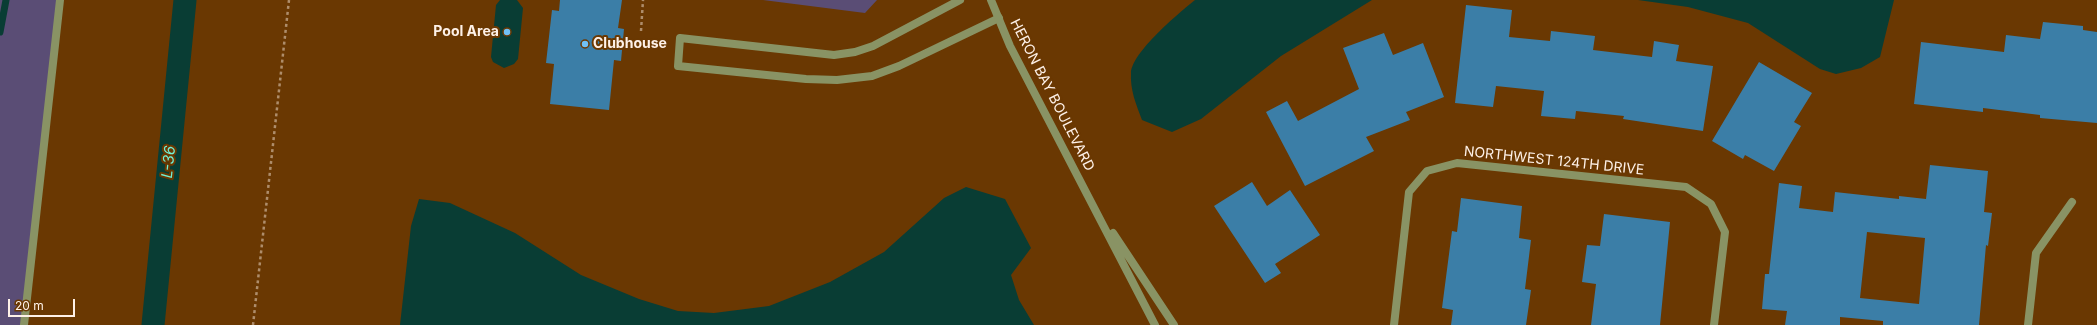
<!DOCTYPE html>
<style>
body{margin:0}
#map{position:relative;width:2097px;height:325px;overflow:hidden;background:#6a3802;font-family:Inter,sans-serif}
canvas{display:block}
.scale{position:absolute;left:8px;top:299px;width:67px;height:18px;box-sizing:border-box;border:2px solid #fef1e8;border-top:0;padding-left:5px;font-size:12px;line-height:14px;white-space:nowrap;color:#fef1e8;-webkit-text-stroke:3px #6a3802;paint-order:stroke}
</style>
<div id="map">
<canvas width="2097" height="325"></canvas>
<div class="scale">20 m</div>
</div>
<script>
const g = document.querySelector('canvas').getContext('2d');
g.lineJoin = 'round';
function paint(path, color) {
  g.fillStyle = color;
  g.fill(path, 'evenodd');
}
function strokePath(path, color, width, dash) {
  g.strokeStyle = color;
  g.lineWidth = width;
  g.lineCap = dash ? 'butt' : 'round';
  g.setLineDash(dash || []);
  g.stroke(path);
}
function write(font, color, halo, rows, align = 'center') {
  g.font = font + ' Inter,sans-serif';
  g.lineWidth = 4;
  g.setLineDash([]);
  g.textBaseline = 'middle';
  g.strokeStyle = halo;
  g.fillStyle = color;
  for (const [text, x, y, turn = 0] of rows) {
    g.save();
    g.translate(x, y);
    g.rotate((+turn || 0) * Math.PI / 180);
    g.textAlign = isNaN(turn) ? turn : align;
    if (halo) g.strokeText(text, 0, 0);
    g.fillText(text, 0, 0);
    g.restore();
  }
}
paint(new Path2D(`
 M0 0H60L24 325H0Z
 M763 0H877L865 13Z`), '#5a4d75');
paint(new Path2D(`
 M500 0H517L523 8 518 59 514 64 504 68 493 62 491 57 496 5Z
 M1195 0H1372L1281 56 1201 119 1172 132 1142 120C1136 104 1130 90 1131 73 1132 52 1179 13 1195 0Z
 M1638 0H1894L1880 57 1861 68 1836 74 1820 69 1748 23 1688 7Z
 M966 187 1005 199 1031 248 1011 275 1019 300 1034 325H400L411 226 419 199 450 203 515 233 581 275 639 299 678 311 714 313 769 306 830 282 884 252 944 198Z`), '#093d34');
strokePath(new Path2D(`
 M0 32 6 0`), '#093d34', 7);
strokePath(new Path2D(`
 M153 325 185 0`), '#093d34', 23);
paint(new Path2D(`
 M560 0H622L618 28 624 29 621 61 614 60 609 110 550 104 554 64 546 63 552 10 559 11Z
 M1466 5 1512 10 1509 37 1550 41 1551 31 1595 36 1593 50 1652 57 1654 41 1679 45 1676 61 1713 66 1703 131 1623 119 1624 116 1576 111 1575 119 1541 116 1544 91 1496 86 1493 107 1455 103Z
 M2043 22 2083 26V30L2097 32V123L2040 118V115L1983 108V112L1914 104 1921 42 2004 52 2006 35 2040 39Z
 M1384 33 1393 55 1423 43 1444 97 1406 112 1410 120 1366 137 1374 151 1305 186 1266 112 1287 101 1298 121 1359 89 1343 48Z
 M1759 62 1812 93 1794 122 1801 126 1774 171 1745 155 1743 159 1712 141Z
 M1930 165 1988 171 1984 212 1992 213 1988 246 1986 245 1979 325H1883V321L1840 317V325H1785L1787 311 1762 309 1765 274H1769L1779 183 1802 186 1799 208 1833 212 1835 192 1899 199V196L1926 199ZM1867 232 1925 238 1919 304 1860 298Z
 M1252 182 1267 206 1290 190 1320 235 1275 264 1281 273 1265 283 1214 206Z
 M1461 198 1522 206 1519 238 1531 240 1525 289 1531 290 1526 325H1451L1453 310 1442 308 1452 231 1457 232Z
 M1604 214 1670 222 1660 325H1591L1596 284 1582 282 1587 245 1600 246Z`), '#3b7ea7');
strokePath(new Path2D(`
 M641 31 643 0
 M253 325 289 0`), '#ae8d6b', 2.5, [3, 3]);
strokePath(new Path2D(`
 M960 0 873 46 855 52 834 55 680 38 678 66 806 79 837 80 872 76 899 66 999 18
 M24 325 60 0`), '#899364', 8);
strokePath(new Path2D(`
 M1394 325 1409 192 1427 171 1457 163 1686 187 1711 204 1725 232 1714 325
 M2028 325 2036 253 2072 202`), '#899364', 8);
strokePath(new Path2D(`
 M991 0 1010 46 1155 325
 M1113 233 1174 325`), '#899364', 8);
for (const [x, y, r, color] of [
 [507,32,4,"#71c1f5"],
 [585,44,4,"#71c1f5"]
]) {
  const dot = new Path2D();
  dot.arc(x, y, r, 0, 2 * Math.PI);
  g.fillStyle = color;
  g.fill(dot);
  strokePath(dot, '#6a3802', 1.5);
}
write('bold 14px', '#fef1e8', '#6a3802', [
 ["Pool Area",499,32],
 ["Clubhouse",593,44,"left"]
], 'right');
write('14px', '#fef1e8', '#6a3802', [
 ["HERON BAY BOULEVARD",1052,95,63],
 ["NORTHWEST 124TH DRIVE",1554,161,6]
]);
write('italic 15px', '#70f2d8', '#6a3802', [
 ["L-36",169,162,-84]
]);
</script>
